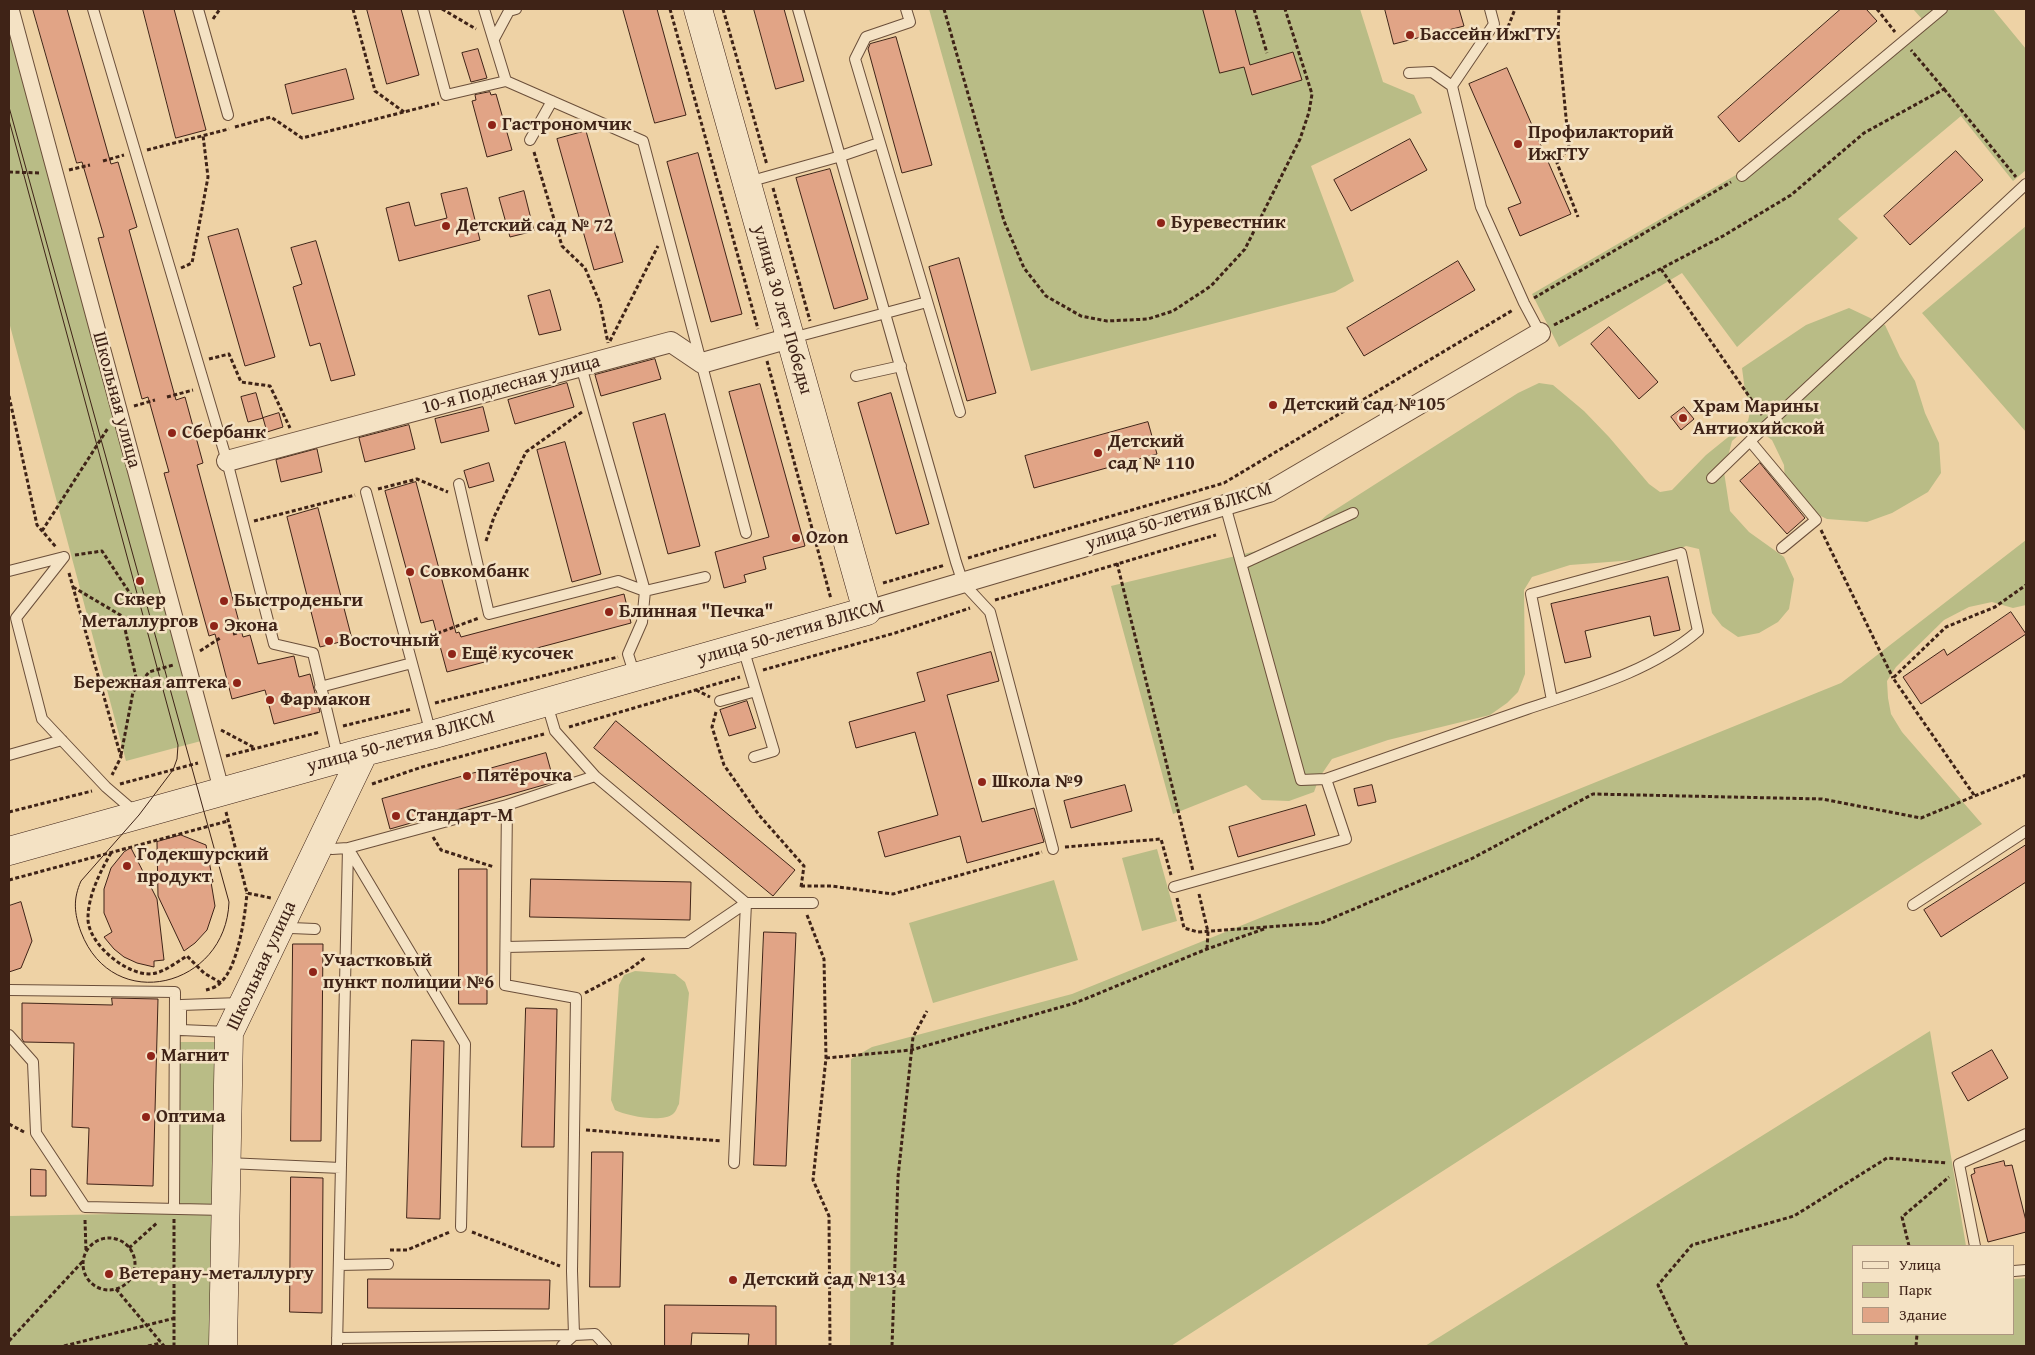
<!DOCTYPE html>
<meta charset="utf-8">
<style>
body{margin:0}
#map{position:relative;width:2035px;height:1355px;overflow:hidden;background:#eed2a5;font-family:"Gentium Book Plus",serif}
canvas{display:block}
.frame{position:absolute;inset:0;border:10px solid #3f2317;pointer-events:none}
.legend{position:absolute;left:1852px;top:1245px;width:162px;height:90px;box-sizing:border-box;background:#f4e2c4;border:1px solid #ac967f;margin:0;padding:6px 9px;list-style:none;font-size:15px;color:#3f2317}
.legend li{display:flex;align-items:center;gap:10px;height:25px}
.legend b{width:25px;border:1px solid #ac967f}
</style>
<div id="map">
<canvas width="2035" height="1355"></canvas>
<div class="frame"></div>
<ul class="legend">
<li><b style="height:6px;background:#f4e2c4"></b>Улица</li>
<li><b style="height:14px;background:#b9bc86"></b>Парк</li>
<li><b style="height:14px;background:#e1a486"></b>Здание</li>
</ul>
</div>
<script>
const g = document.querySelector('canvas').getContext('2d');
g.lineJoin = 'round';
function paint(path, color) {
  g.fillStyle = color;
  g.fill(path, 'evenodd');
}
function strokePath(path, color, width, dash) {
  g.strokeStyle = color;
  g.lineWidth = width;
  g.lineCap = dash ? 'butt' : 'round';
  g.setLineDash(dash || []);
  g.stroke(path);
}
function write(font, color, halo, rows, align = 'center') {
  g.font = font + ' "Gentium Book Plus",serif';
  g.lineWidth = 5;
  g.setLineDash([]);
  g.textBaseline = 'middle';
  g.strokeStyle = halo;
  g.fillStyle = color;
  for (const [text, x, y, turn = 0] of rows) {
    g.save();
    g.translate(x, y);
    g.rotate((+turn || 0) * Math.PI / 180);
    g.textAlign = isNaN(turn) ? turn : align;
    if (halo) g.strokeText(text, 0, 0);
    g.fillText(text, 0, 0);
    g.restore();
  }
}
paint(new Path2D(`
 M929 9H1360L1383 82 1414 95 1422 113 1311 166 1354 281 1335 292 1031 371Z
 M1913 9H1993L2026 49V170L2013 181 1961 116 1838 219 1858 238 1737 347 1682 273 1559 347 1532 294 1741 172 1922 19Z
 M14 27 142 524 201 741 126 761 9 322V28Z
 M2026 226V432L1922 313Z
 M1849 308 1885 325 1900 357 1915 381 1925 413 1939 443 1941 473 1928 492 1892 513 1867 522 1827 519 1812 512 1785 482 1784 465 1772 440 1758 430 1741 433 1732 441 1724 472 1730 511 1749 532 1784 557 1794 579 1789 609 1778 622 1759 633 1738 637 1722 626 1712 613 1699 549 1686 546 1660 558 1570 565 1532 577 1524 590 1525 674 1518 692 1507 703 1490 715 1388 740 1332 759 1319 778 1314 792 1289 801 1262 800 1246 785 1173 814 1111 586 1298 541 1327 515 1518 393 1539 383 1553 385 1584 411 1609 437 1649 484 1660 492 1672 490 1706 455 1748 421 1751 407 1745 391 1742 368 1806 325Z
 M2026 540V605L2013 608 1992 602 1969 607 1944 620 1896 667 1887 681 1888 698 1891 714 1902 732 1982 824 1171 1346H850L851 1059 872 1047 1072 994 1841 683Z
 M1157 849 1177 921 1142 931 1122 858Z
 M1054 880 1078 960 933 1003 909 923Z
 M635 971 675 974 685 982 689 993 679 1104C677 1107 676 1112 673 1114 662 1123 627 1116 615 1110L611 1100 619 985 624 975Z
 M1930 1031 1966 1246H1854V1334H2014V1279L2026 1278V1346H1425Z
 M175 1042H218L214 1346H9V1216L168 1213Z`), '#b9bc86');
const building = new Path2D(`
 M33 9H67L111 164 118 162 137 227 129 230 176 400 185 397 203 463 197 465 243 637 250 635 258 664 294 656 299 677 310 674 320 712 274 724 265 690 232 699 215 634 209 636 164 473 169 472 148 397 142 399 98 238 104 237 82 162 77 163Z
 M143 9H174L206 130 176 138Z
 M367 9H401L419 75 387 84Z
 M623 9H657L686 115 655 123Z
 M754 9H784L804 81 776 89Z
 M1203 9H1235L1250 65 1293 52 1302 80 1252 95 1244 67 1220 73Z
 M1385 9H1459L1464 26 1394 44Z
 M1841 9H1866L1877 21 1739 142 1718 117Z
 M896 37 932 165 902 173 868 49 870 44Z
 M478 49 487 78 471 82 462 53Z
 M1507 68 1571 214 1520 236 1508 208 1521 203 1469 84Z
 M346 69 354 99 292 114 285 85Z
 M490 92 491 95 496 94 512 150 487 157 472 101 476 100 475 95Z
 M586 131 623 262 594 270 557 139Z
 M1410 139 1427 170 1351 211 1334 180Z
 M1956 151 1983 180 1910 245 1884 216Z
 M698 153 742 314 711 322 667 162Z
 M830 169 868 299 834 309 796 178Z
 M467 188 480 240 399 261 386 208 409 202 415 226 447 218 441 194Z
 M524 191 534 231 510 237 499 198Z
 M238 229 275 357 245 366 208 237Z
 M316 241 355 375 331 381 320 343 310 346 293 287 302 284 291 248Z
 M959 258 996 393 967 401 929 267Z
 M1458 261 1475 290 1364 356 1347 328Z
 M550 290 561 330 539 335 528 296Z
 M1609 327 1658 382 1639 399 1591 344Z
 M655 359 661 379 601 396 595 375Z
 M567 383 574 407 515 424 508 400Z
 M760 384 805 546 763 557 766 569 744 575 746 582 724 588 715 552 769 537 729 392Z
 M256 393 263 418 248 422 241 397Z
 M891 393 929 524 896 534 858 403Z
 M483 407 489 431 441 443 435 419Z
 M1684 407 1694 419 1681 430 1671 417Z
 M279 413 283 427 267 432 263 418Z
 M665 414 700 546 668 554 633 423Z
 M1148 422 1157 454 1034 488 1025 456Z
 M409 425 415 449 365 462 359 438Z
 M565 442 601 574 572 582 537 450Z
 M317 449 322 472 281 482 276 460Z
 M489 463 494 481 469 488 464 471Z
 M1760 463 1805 518 1787 534 1740 481Z
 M416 482 456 633 459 632 461 637 624 594 631 623 447 672 433 620 421 623 385 491Z
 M318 508 352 639 320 647 287 517Z
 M1668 577 1680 630 1654 636 1650 616 1585 631 1591 657 1565 663 1551 604Z
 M2011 612 2026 634 1921 704 1903 677 1944 649 1947 655Z
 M991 652 999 681 947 695 982 822 1034 808 1044 842 967 863 960 836 885 857 878 832 938 815 915 732 856 748 849 722 925 701 917 673Z
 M747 701 756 728 729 736 720 710Z
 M616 721 795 870 773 896 594 748Z
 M546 753 554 782 390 829 382 799Z
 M1125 785 1132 811 1071 828 1064 801Z
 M1372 785 1376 802 1358 806 1354 789Z
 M1306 805 1315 835 1238 857 1229 827Z
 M181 835 206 845 213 882H211L215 906 207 930 195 943 184 951 158 896 157 842Z
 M2026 845V882L1941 937 1924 910Z
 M131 848 157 899 164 960 154 961V967L137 963 124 957 114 949 104 937 112 932 104 913V889L111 868 124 852Z
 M459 869H487V1004H459Z
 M531 879 691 882 690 920 530 917Z
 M21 902 32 941 21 968 9 972V906Z
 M764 932 796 933 786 1166 754 1165Z
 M293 944H323L321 1141H291Z
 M112 998 158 999 153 1186 87 1184 89 1128 72 1127 74 1043 24 1042 22 1039V1003L112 1005Z
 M526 1008 557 1009 554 1147H522Z
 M412 1040 444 1041 440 1219 407 1218Z
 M1992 1050 2008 1078 1968 1101 1952 1073Z
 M592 1152H623L620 1287H590Z
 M2004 1161 2005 1166 2012 1165 2026 1221V1232L1988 1242 1971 1175 1975 1173 1974 1169Z
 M31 1169 46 1170V1196H31Z
 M291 1177 323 1178 322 1313 290 1312Z
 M368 1279 550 1280 549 1309 368 1308Z
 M665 1305 776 1306V1346H748L749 1334 692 1333 691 1346H665Z`);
paint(building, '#e1a486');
strokePath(building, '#3f2317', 1);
const service = new Path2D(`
 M93 9 227 461 274 644 313 653 338 758
 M198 9 228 115
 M423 9 446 95 506 81
 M484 9 506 81 643 141 746 533
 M798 9 956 562 963 583 990 612 1053 849
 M906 9 910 22 866 37 855 59 960 412
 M494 39 509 11 516 9
 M1409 73 1432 72 1452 86 1481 207 1524 303 1540 333
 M1452 86 1494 24 1490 9
 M530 140 552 101
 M1742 176 1942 9
 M748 182 841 156 879 143
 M792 338 927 302
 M581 366 645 591 642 622 628 654 635 676
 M856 376 901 366
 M1712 478 1750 441
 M459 484 489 614 618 581 645 591 705 577
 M366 492 431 734
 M1225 505 1301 780 1326 779
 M1782 548 1816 520 1750 441 2026 184
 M64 557 16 618 42 719 106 787 135 812
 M1242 564 1353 513
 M9 571 64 557
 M743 648 774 751 754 757
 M320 687 412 663
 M720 701 756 691
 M547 704 555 731 595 776 746 903
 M9 755 62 740
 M321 844 332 849 348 848 507 805 595 776
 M348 848 465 1044 461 1227
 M1174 887 1346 839 1326 779C1393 755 1460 732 1527 709 1586 689 1650 672 1698 631L1681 553 1531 594 1552 700
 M1913 905 2026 831
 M283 923 291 928 315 929
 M506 947 687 943 746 903H813
 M9 990 175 992 174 1209
 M228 1032 181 1030V1005L240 1003
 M9 1035 33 1062 36 1133 85 1207 225 1210
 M227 1163 341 1168
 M734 1163 746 903
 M1975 1246 1959 1164 2026 1134
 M339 1265 388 1264
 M2014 1271 2026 1270
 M337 1338 574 1335 572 1271 576 998 505 985 507 805
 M337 1346 348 848
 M562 1346 574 1335 595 1334 606 1346`);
const pedestrian = new Path2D(`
 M11 9 222 792`);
const minor = new Path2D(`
 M227 461 671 342 702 363 790 338
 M867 611 1269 492 1540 333`);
const secondary = new Path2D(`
 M9 851 364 752 431 735 867 611 698 9
 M223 1346 229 1033 364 752`);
strokePath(service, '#6b4f3a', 12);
strokePath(pedestrian, '#6b4f3a', 17);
strokePath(minor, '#6b4f3a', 22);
strokePath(secondary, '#3f2317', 29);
strokePath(new Path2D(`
 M353 9 375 91 404 112
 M442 9 476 29
 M670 9 758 329
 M723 9 767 165
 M944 9 1004 221 1024 268 1046 296 1081 316 1107 321 1148 319 1173 311 1211 286 1245 249 1300 139 1309 112 1312 94 1285 9
 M1254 9 1267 53
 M1559 9 1558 35 1569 148 1557 163 1578 217
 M1877 9 1895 32
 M213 19 220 9
 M1508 27 1515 9
 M1944 89 2016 177
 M235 127 271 117 302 138 439 103
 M147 150 229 129
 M534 152 562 246 585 268 600 303 608 343
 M103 161 124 155
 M69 170 90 165
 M9 172 41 173
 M773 188 810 321
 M181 268 192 263 208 177 203 135
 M1661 269 1762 415
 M1534 298 1731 182
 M1554 325 1723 236 1791 195 1864 133 1944 89 1911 50
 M610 341 658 246
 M209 359 229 354 241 382 270 386 290 428
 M767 361 831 599
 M9 396 37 525 56 547
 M167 397 193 390
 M134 406 155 400
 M378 489 417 479 448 492
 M254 521 355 495
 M1821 530 1893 678
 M42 531 108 428
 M486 541 494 517 526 452 582 412
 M75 555 102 551 137 604
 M968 558 1224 483 1513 310
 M1117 563 1193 871
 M69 573 121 757 112 775
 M883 583 945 565
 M73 587 122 616 138 686
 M995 600C1069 579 1142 556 1216 535
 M233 634 256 628
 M419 640 479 618
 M200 651 220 638
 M763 670 895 633 970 608
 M696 690 710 697
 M435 703 618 657
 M716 712 712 727 724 765 759 815 804 866 801 887
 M343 726 412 709
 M569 727 740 677
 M221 730 255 748
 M121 755 133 692 149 672 173 665
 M226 756 320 732
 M120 784 198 763
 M372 784 422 767 544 734
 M1974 795 1893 678 1946 627 1995 607 2026 585
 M9 812 92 791
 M226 812 247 893 271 898
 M433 837 441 850 494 867
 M1065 847 1161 839 1171 875
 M111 853C100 872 88 896 88 918 87 944 131 980 156 973 167 970 177 962 187 956L204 973 221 983
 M9 880 228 821
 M801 886H831L893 894 1042 852
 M1199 894 1208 932 1207 949
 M1177 898 1184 928 1198 932 1321 923 1471 859 1593 794 1822 799 1921 818 2026 775
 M807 915 824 959 826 1058 813 1180 829 1216 830 1346
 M206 990C210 989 217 987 220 983 238 968 245 916 247 893
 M585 993 630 969 646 957
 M826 1058 911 1050 1075 1003 1207 949 1264 929
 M9 1124 24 1132
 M586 1130 722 1141
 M174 1219V1346
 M85 1220 86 1251
 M472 1232 560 1266
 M83 1264a26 26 0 1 1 52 0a26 26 0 1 1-52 0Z
 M1909 1246 1902 1217 1949 1177
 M129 1248 158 1222
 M390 1250H407L450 1232
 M116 1289 164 1346
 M9 1341 83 1261
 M64 1346 175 1318
 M148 1346 161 1343
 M892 1346 898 1177 913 1037 927 1011
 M1687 1346 1658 1285 1692 1245 1794 1216 1887 1158 1947 1163
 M1916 1346 1917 1334`), '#3f2317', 3, [4, 2.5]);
strokePath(service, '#f4e2c4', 10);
strokePath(pedestrian, '#f4e2c4', 15);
strokePath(minor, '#f4e2c4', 20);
strokePath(secondary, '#f4e2c4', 28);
strokePath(new Path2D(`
 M9 107 229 902C226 987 113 1016 81 932 74 913 73 899 81 881L139 815 173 770 177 759 178 745 9 120`), '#3f2317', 1);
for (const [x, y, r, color] of [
 [1410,35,5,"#8f2418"],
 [492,125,5,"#8f2418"],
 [1518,144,5,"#8f2418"],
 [1161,223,5,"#8f2418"],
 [446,226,5,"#8f2418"],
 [1273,405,5,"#8f2418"],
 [1683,418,5,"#8f2418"],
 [172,433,5,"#8f2418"],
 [1098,453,5,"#8f2418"],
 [796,538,5,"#8f2418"],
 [410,572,5,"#8f2418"],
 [140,581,5,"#8f2418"],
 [224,601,5,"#8f2418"],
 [609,612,5,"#8f2418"],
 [214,626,5,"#8f2418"],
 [329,641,5,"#8f2418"],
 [452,654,5,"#8f2418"],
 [237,683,5,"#8f2418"],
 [270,700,5,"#8f2418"],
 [467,776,5,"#8f2418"],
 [982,782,5,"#8f2418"],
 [396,816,5,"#8f2418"],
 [127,866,5,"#8f2418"],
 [313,972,5,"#8f2418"],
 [151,1056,5,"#8f2418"],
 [146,1117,5,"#8f2418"],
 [109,1274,5,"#8f2418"],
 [733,1280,5,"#8f2418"]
]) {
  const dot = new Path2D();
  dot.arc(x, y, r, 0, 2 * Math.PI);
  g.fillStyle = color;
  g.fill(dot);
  strokePath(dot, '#f4e2c4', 2);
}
write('bold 19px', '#3f2317', '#f4e2c4', [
 ["Бассейн ИжГТУ",1420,35],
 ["Гастрономчик",502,125],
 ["Профилакторий",1528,133],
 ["ИжГТУ",1528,155],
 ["Буревестник",1171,223],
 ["Детский сад № 72",456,226],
 ["Детский сад №105",1283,405],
 ["Храм Марины",1693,407],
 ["Антиохийской",1693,429],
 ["Сбербанк",182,433],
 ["Детский",1108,442],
 ["сад № 110",1108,464],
 ["Ozon",806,538],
 ["Совкомбанк",420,572],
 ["Сквер",140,600,"center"],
 ["Металлургов",140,622,"center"],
 ["Быстроденьги",234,601],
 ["Блинная \"Печка\"",619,612],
 ["Экона",224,626],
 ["Восточный",339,641],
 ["Ещё кусочек",462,654],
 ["Бережная аптека",227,683,"right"],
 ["Фармакон",280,700],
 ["Пятёрочка",477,776],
 ["Школа №9",992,782],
 ["Стандарт-М",406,816],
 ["Годекшурский",137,855],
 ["продукт",137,877],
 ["Участковый",323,961],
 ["пункт полиции №6",323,983],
 ["Магнит",161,1056],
 ["Оптима",156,1117],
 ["Ветерану-металлургу",119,1274],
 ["Детский сад №134",743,1280]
], 'left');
write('19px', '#3f2317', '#f4e2c4', [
 ["улица 30 лет Победы",782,310,74],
 ["10-я Подлесная улица",511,385,-15],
 ["Школьная улица",116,400,75],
 ["улица 50-летия ВЛКСМ",1179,517,-17],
 ["улица 50-летия ВЛКСМ",791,633,-16],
 ["улица 50-летия ВЛКСМ",401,742,-15],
 ["Школьная улица",262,966,-65]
]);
</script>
